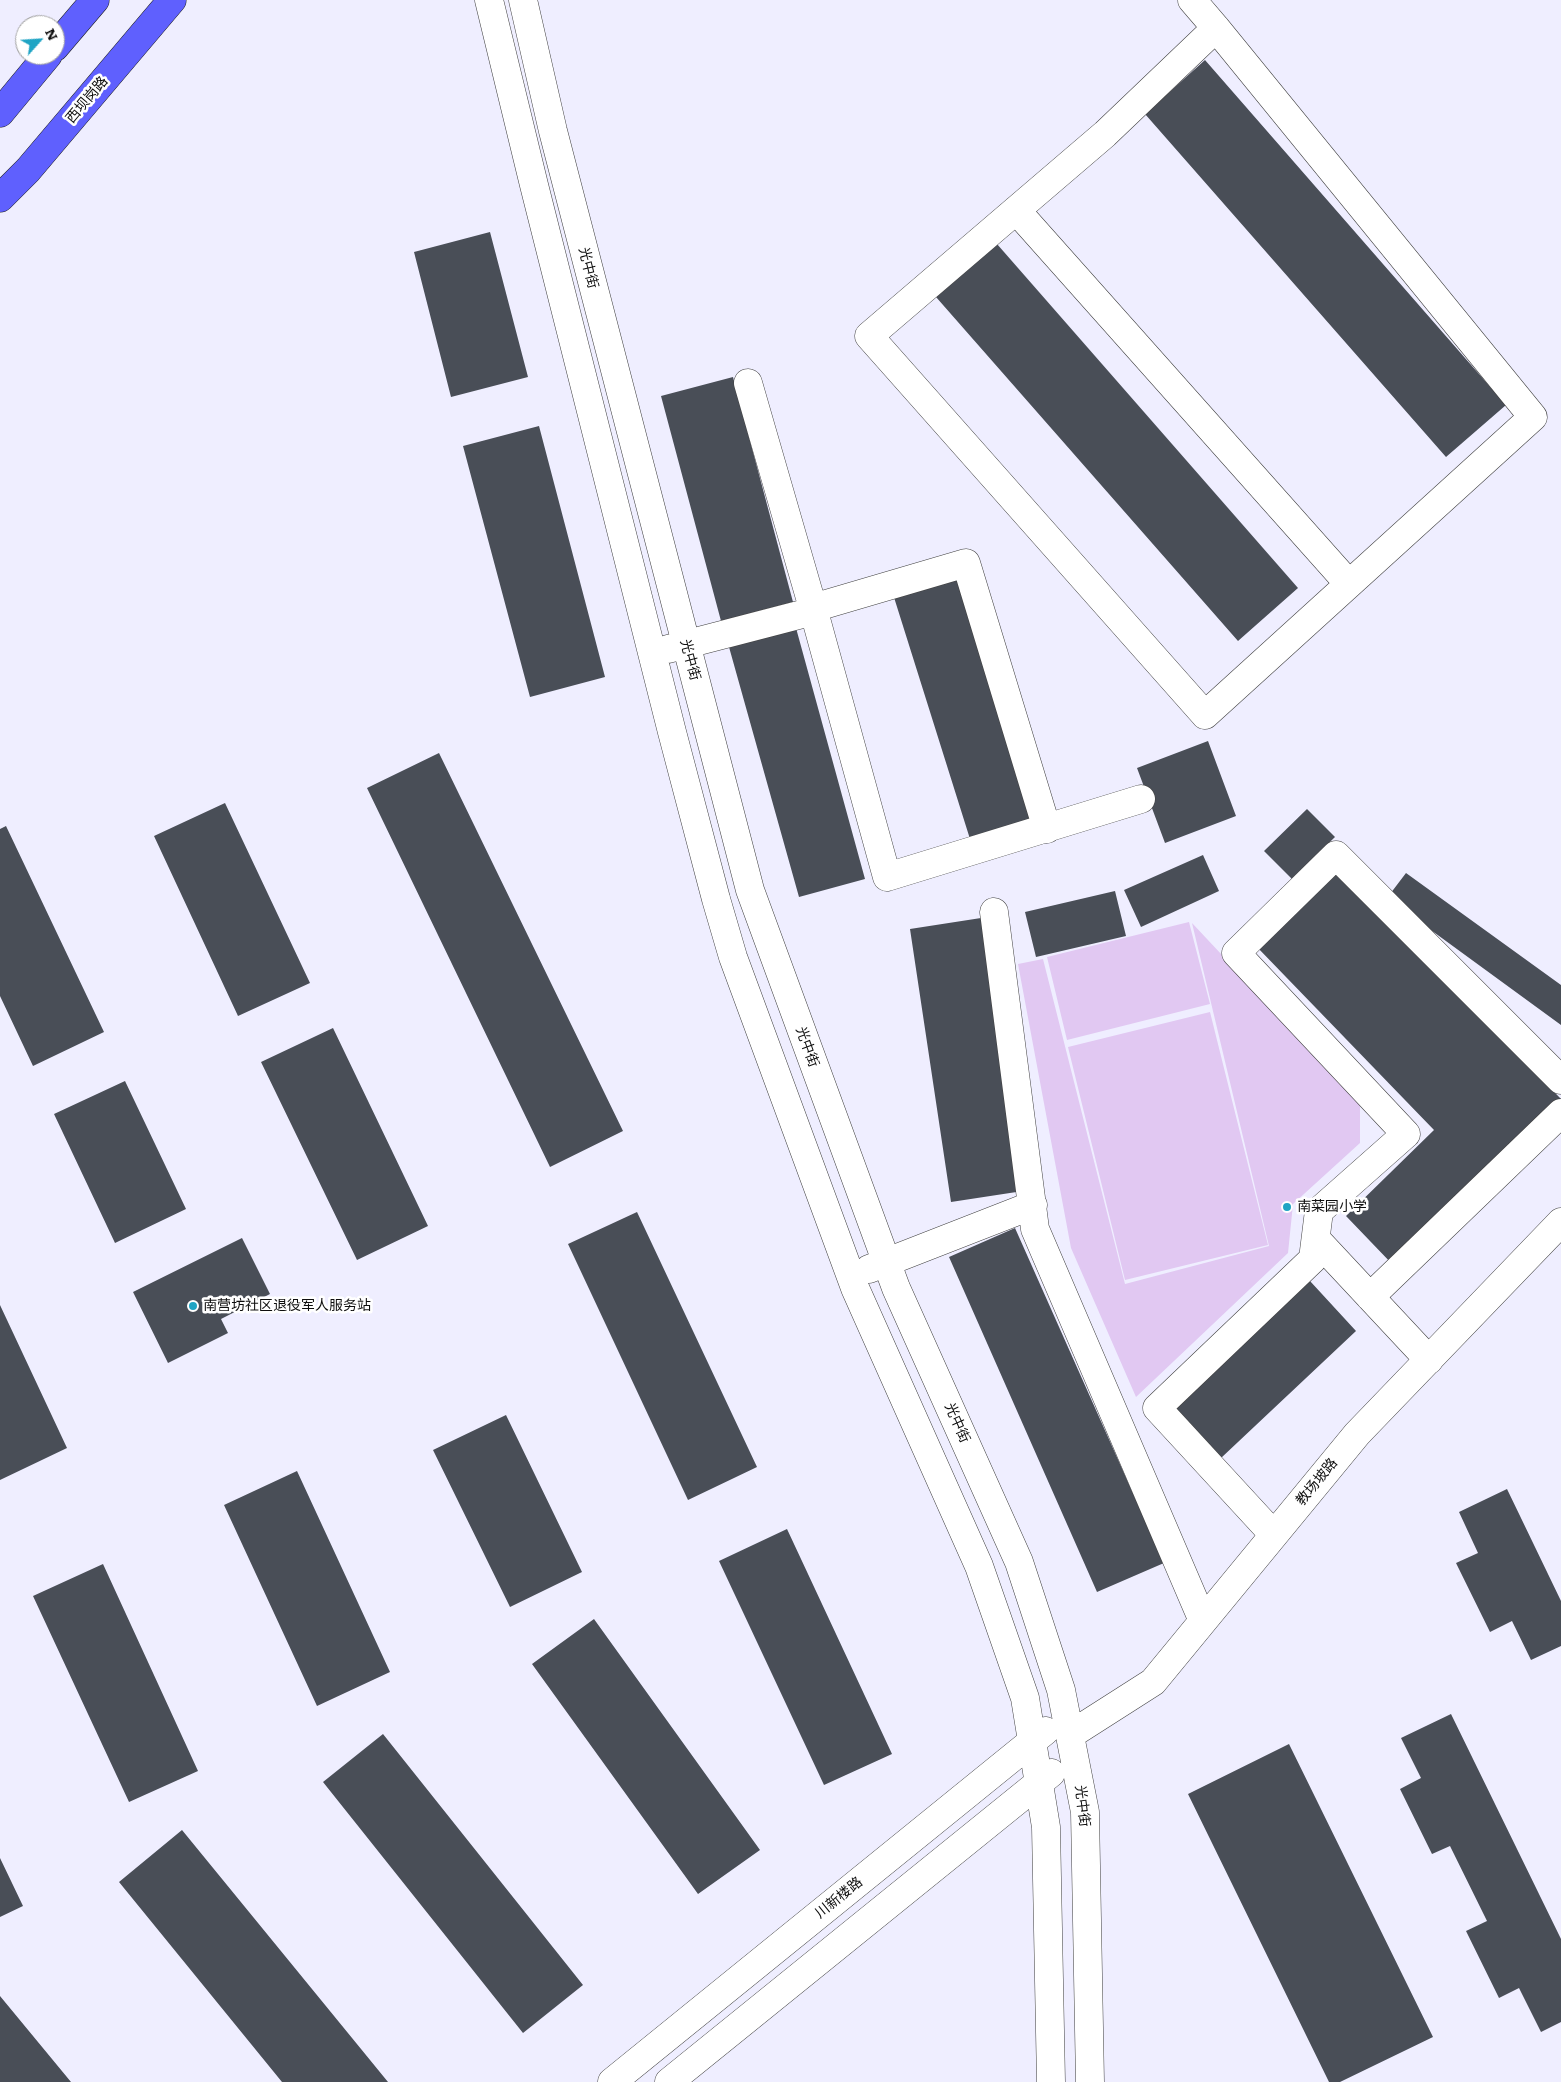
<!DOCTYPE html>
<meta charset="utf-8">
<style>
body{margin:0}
#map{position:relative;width:1561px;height:2082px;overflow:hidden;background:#efeeff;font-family:Literata,serif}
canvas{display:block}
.north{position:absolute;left:15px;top:15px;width:50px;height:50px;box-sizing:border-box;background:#fff;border:1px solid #9f9f9f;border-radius:50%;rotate:64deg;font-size:14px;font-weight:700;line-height:20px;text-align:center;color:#0e0e0e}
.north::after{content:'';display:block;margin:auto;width:18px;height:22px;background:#1fa4c4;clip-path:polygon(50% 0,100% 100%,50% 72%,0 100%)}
</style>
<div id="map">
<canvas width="1561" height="2082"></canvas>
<div class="north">N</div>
</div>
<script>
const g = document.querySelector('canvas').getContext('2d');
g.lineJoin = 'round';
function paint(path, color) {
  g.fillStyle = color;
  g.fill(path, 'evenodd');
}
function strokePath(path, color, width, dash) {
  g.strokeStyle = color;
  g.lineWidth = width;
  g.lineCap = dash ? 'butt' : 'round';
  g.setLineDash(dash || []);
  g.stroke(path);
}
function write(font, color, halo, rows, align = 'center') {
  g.font = font + ' Literata,"Noto Sans SC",serif';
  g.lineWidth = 5;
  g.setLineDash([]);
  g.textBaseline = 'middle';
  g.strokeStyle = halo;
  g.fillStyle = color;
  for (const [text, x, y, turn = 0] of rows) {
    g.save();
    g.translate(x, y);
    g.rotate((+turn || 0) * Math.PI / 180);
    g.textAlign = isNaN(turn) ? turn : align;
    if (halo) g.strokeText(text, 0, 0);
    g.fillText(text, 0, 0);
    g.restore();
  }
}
paint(new Path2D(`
 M1189 922 1210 1004 1067 1040 1047 957Z
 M1192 923 1360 1102V1143L1293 1204 1288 1253 1136 1397 1071 1248 1018 964 1043 959 1125 1284 1269 1246Z
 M1210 1012 1268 1245 1125 1280 1068 1047Z`), '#e1c8f2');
paint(new Path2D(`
 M1205 60 1506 405 1446 457 1145 114Z
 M490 232 528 377 451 397 414 252Z
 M997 244 1298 588 1238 641 936 297Z
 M733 377 793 602 721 621 661 396Z
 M539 426 605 677 530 697 463 446Z
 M959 571 1036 819 970 839 892 591Z
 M796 628 865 879 799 897 729 647Z
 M1208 741 1236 816 1165 843 1137 768Z
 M439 753 623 1131 550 1167 367 788Z
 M225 803 310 983 238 1016 154 836Z
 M1307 809 1335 837 1292 879 1264 851Z
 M6 826 104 1032 33 1066 0 996V829Z
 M1203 855 1219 891 1141 927 1124 890Z
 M1336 868 1561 1099V1104L1394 1266 1346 1216 1434 1130 1256 946Z
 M1406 873 1561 985V1025L1387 898Z
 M1115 891 1126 936 1036 957 1025 912Z
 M981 918 1023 1191 951 1202 910 929Z
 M333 1028 428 1226 357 1260 261 1062Z
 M125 1081 186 1209 115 1243 54 1114Z
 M637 1212 757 1467 688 1500 568 1244Z
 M1015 1228 1164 1563 1097 1592 949 1257Z
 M242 1238 270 1294 221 1319 228 1333 168 1363 133 1292Z
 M1310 1281 1356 1331 1221 1458 1175 1408Z
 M0 1305 67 1448 0 1480Z
 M506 1415 582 1572 510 1607 433 1450Z
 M297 1471 390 1672 317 1706 224 1505Z
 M1507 1489 1561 1601V1646L1531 1660 1512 1621 1490 1632 1456 1563 1478 1553 1459 1512Z
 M787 1529 892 1754 824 1785 719 1561Z
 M103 1564 198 1771 129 1802 33 1596Z
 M594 1619 760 1850 698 1894 532 1664Z
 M1451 1714 1561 1939V2022L1541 2032 1519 1988 1499 1998 1466 1931 1487 1921 1450 1846 1432 1854 1400 1789 1421 1778 1401 1738Z
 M383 1734 583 1985 523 2033 323 1782Z
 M1289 1744 1433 2037 1340 2082H1329L1188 1794Z
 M182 1830 388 2082H282L119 1882Z
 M0 1858 23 1906 0 1917Z
 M0 1996 71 2082H0Z`), '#494e57');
const minor = new Path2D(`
 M489 0 534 185 672 732 716 899 733 957 855 1288 979 1566 1025 1698 1046 1827 1051 2082
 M523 0 553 131 750 890 896 1288 1019 1562 1061 1690 1085 1812 1090 2082
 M1192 0 1216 28 1533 417 1205 715 869 336 1105 134 1216 28
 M1016 210 1349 584
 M748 383 813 608 887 877 1141 799
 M813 608 966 563 1047 829
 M668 649 814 611
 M994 912 1035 1229 1203 1621
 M1316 1239 1429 1360
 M869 1269 1033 1205
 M1370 1297 1561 1113
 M1274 1535 1157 1408 1313 1259 1319 1211 1406 1134 1236 953 1336 855 1561 1080
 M1070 1735 1153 1682 1357 1434 1561 1222
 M612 2082 1045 1731
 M669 2082 1051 1773`);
const major = new Path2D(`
 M55 47 95 0
 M0 113 48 55
 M0 198 28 170 172 0`);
strokePath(minor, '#414141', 29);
strokePath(major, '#1f1f1f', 29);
strokePath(minor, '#fff', 28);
strokePath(major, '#5f60fe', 28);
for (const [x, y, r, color] of [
 [1287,1207,5,"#1fa4c4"],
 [193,1306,5,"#1fa4c4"]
]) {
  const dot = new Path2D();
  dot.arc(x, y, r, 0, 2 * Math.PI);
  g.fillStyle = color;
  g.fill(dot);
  strokePath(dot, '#fff', 2);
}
write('14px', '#0e0e0e', '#fff', [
 ["西坝岗路",87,100,-50],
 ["光中街",588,268,76],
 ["光中街",690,660,75],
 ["光中街",807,1047,70],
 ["光中街",957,1423,66],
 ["教场坡路",1317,1482,-51],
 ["光中街",1082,1806,83],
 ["川新楼路",839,1898,-39]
]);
write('14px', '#0e0e0e', '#fff', [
 ["南菜园小学",1297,1207],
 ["南营坊社区退役军人服务站",203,1306]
], 'left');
</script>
